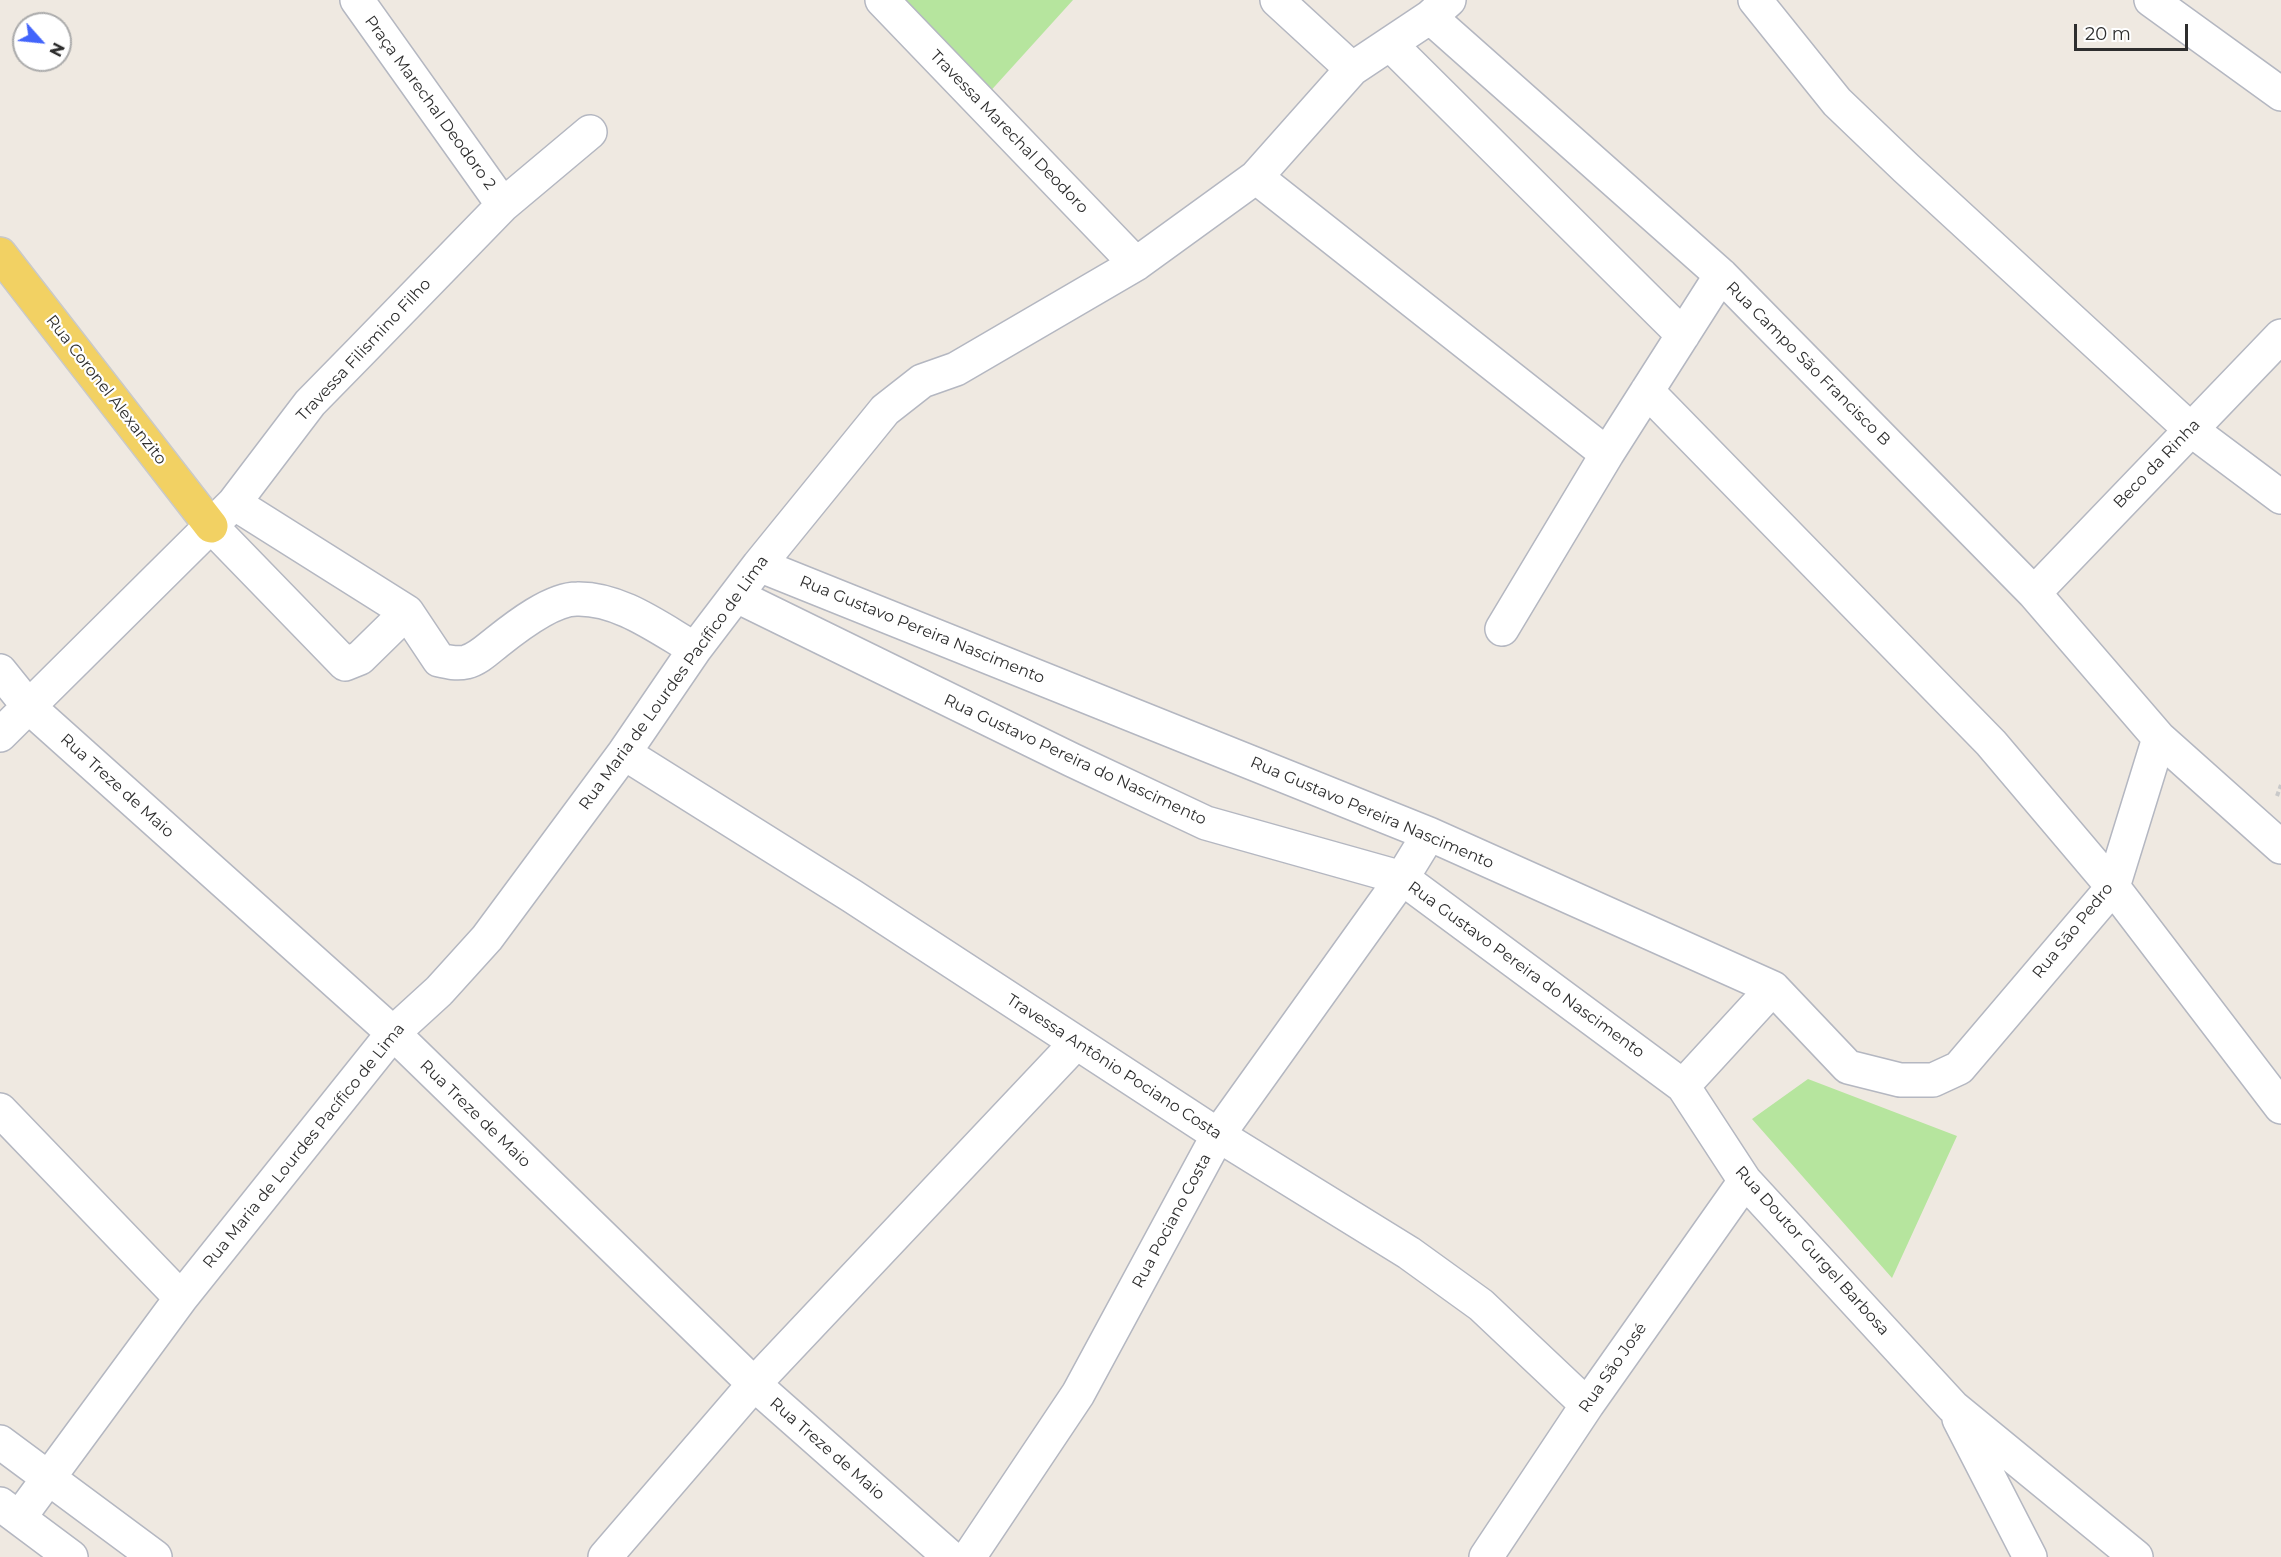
<!DOCTYPE html>
<meta charset="utf-8">
<style>
body{margin:0}
#map{position:relative;width:2281px;height:1557px;overflow:hidden;background:#efe9e1;font-family:Montserrat,sans-serif}
canvas{display:block}
.north{position:absolute;left:12px;top:12px;width:60px;height:60px;box-sizing:border-box;background:#fff;border:2px solid #ababab;border-radius:50%;rotate:117deg;font-size:16px;font-weight:700;line-height:24px;text-align:center;color:#2e2e2e}
.north::after{content:'';display:block;margin:auto;width:21px;height:27px;background:#4264fb;clip-path:polygon(50% 0,100% 100%,50% 72%,0 100%)}
.scale{position:absolute;left:2074px;top:24px;width:114px;height:27px;box-sizing:border-box;border:3px solid #2e2e2e;border-top:0;padding-left:8px;font-size:18px;line-height:21px;white-space:nowrap;color:#2e2e2e;-webkit-text-stroke:4px #fff;paint-order:stroke}
</style>
<div id="map">
<canvas width="2281" height="1557"></canvas>
<div class="north">N</div>
<div class="scale">20 m</div>
</div>
<script>
const g = document.querySelector('canvas').getContext('2d');
g.lineJoin = 'round';
function paint(path, color) {
  g.fillStyle = color;
  g.fill(path, 'evenodd');
}
function strokePath(path, color, width, dash) {
  g.strokeStyle = color;
  g.lineWidth = width;
  g.lineCap = dash ? 'butt' : 'round';
  g.setLineDash(dash || []);
  g.stroke(path);
}
function write(font, color, halo, rows, align = 'center') {
  g.font = font + ' Montserrat,sans-serif';
  g.lineWidth = 4.5;
  g.setLineDash([]);
  g.textBaseline = 'middle';
  g.strokeStyle = halo;
  g.fillStyle = color;
  for (const [text, x, y, turn = 0] of rows) {
    g.save();
    g.translate(x, y);
    g.rotate((+turn || 0) * Math.PI / 180);
    g.textAlign = isNaN(turn) ? turn : align;
    if (halo) g.strokeText(text, 0, 0);
    g.fillText(text, 0, 0);
    g.restore();
  }
}
paint(new Path2D(`
 M887 0H1073L986 96Z
 M1808 1079 1957 1136 1892 1278 1752 1119Z`), '#b6e59e');
const minor = new Path2D(`
 M357 0 503 205
 M882 0 1136 264
 M1277 0 1352 69
 M1755 0 1837 102 1906 168 2190 429 2281 497
 M2151 0 2281 94
 M1430 17 1721 275 2034 593 2159 738 2281 847
 M1390 44 1683 335
 M1256 177 1607 454
 M1647 391 1991 743 2113 887 2281 1107
 M234 503 407 612 439 660C448 662 457 664 466 662 478 659 488 649 497 642 517 626 552 599 577 599 620 598 660 629 695 649
 M211 526 345 664 360 658 407 612
 M759 565 1429 834 1773 988 1848 1067 1900 1080H1933L1959 1068 2113 887 2159 738
 M2034 593 2281 336
 M737 596 1072 760 1206 823 1402 878 1683 1086 1745 1181 1953 1407 2136 1557
 M1502 629 1607 454 1721 275
 M0 671 29 707 393 1033 754 1384 950 1557
 M0 735 234 503 310 403 361 351 503 205 590 132
 M624 753 852 896 1218 1135 1409 1253 1481 1305 1587 1405
 M1683 1086 1773 988
 M0 1110 181 1298
 M1959 1419 2030 1557
 M0 1442 155 1557
 M0 1504 71 1557
 M19 1518 181 1298 393 1033 439 991 487 938 624 753 695 649 759 565 885 410 922 381 956 369 1136 264 1256 177 1352 69 1430 17 1449 0
 M605 1557 754 1384 1076 1043
 M969 1557 1078 1394 1218 1135 1402 878 1429 834
 M1486 1557 1587 1405 1745 1181`);
const major = new Path2D(`
 M0 254 211 526`);
strokePath(minor, '#b4b7c1', 36);
strokePath(major, '#c9c9c9', 36);
strokePath(new Path2D(`
 M2277 796 2281 785`), '#c9c9c9', 4, [4.5, 3]);
strokePath(minor, '#fff', 33);
strokePath(major, '#f2d163', 33);
write('16px', '#2e2e2e', '#fff', [
 ["Praça Marechal Deodoro 2",430,103,54],
 ["Travessa Marechal Deodoro",1009,132,46],
 ["Travessa Filismino Filho",364,350,-47],
 ["Rua Campo São Francisco B",1808,364,45],
 ["Rua Coronel Alexanzito",106,390,52],
 ["Beco da Rinha",2157,464,-46],
 ["Rua Gustavo Pereira Nascimento",922,630,22],
 ["Rua Maria de Lourdes Pacífico de Lima",674,683,-54],
 ["Rua Gustavo Pereira do Nascimento",1075,760,25],
 ["Rua Treze de Maio",117,786,42],
 ["Rua Gustavo Pereira Nascimento",1372,813,23],
 ["Rua Sāo Pedro",2073,931,-51],
 ["Rua Gustavo Pereira do Nascimento",1526,970,36],
 ["Travessa Antônio Pociano Costa",1114,1067,33],
 ["Rua Treze de Maio",475,1114,44],
 ["Rua Maria de Lourdes Pacífico de Lima",304,1146,-51],
 ["Rua Pociano Costa",1172,1221,-62],
 ["Rua Doutor Gurgel Barbosa",1812,1251,48],
 ["Rua São José",1613,1368,-55],
 ["Rua Treze de Maio",827,1449,41]
]);
</script>
